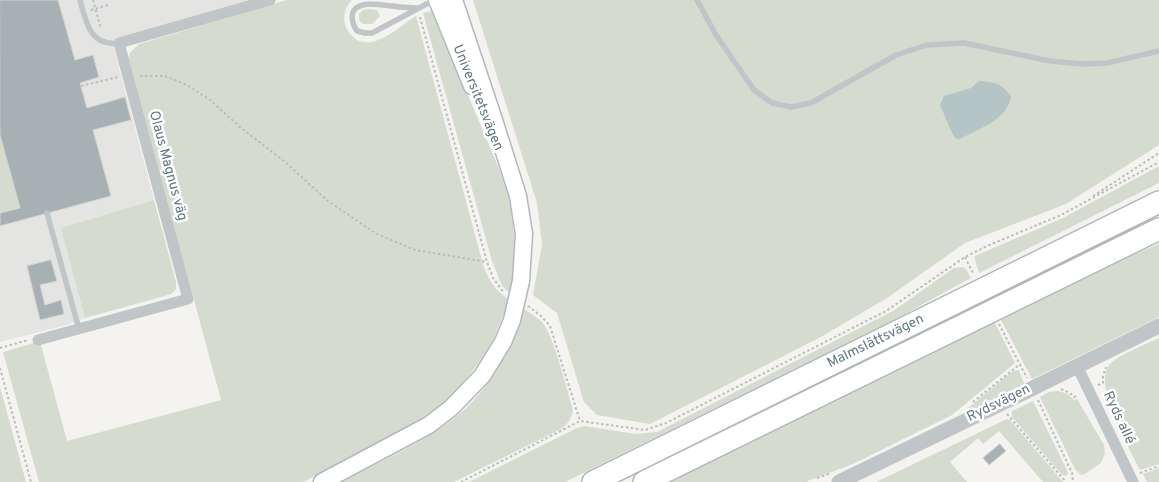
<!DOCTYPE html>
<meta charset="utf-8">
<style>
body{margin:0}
canvas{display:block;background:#f4f3ef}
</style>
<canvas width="1159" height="482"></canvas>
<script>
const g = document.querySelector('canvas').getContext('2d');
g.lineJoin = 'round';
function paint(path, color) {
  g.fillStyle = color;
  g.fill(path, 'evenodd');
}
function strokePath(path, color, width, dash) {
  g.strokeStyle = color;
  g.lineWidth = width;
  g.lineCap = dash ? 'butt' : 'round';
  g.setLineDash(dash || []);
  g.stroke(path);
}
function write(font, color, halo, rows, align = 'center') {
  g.font = font + ' Overpass,sans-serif';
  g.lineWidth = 5;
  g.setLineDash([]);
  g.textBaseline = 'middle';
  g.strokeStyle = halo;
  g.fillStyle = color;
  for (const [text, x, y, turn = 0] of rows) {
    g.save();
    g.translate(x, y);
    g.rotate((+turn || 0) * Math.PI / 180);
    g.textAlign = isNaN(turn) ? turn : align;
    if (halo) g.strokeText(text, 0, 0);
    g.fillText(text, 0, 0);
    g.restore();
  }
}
paint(new Path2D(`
 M0 0H256L112 41 154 200 62 228 85 318 67 325 0 342Z`), '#e4e5e3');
paint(new Path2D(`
 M287 0H352C335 16 348 46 372 42 387 39 403 24 416 16L484 268C491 284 495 289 509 300L492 343 477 365 458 389 436 409 409 426 303 482H39L3 352 34 343 41 345 67 441 221 400 129 59 130 53 139 44Z
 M473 0H1159V145L1066 204 965 243 887 298 819 338 650 424 597 415 584 402 557 313 533 295 542 244 537 203Z
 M370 9 377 10 380 16 372 24H363L359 20V14L363 10Z
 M435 10C449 51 466 90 483 131 492 153 503 175 509 199 516 230 516 262 511 294L502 286 492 261 423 13Z
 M0 135 20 208 0 213Z
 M1159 166V183L979 273 975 260V256L1063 218Z
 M154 200 176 282V289L171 294 161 297 85 318 61 228Z
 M1159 244V317L1032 379 1000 318 1124 258Z
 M963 267 966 269 971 278 890 322 565 482H469L577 428 584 426 636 434 657 432 893 311 954 268Z
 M524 309C530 313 537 317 542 322 554 336 567 390 573 410 571 419 569 423 561 429L454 482H341C379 462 421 444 455 418 490 390 510 350 524 309Z
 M994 321 1015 363 952 415 853 464 805 482H668Z
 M1159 338V464L1140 470C1130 449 1090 382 1111 363 1122 353 1145 345 1159 338Z
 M1019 370 1024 384 970 410 968 408 1013 371Z
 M0 387 26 482H0Z
 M1058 391 1068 394 1074 400 1077 399 1104 445 1105 454 1101 463 1085 474 1081 475 1075 469 1040 397 1049 392Z
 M1033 401 1067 470 1068 474 1066 476 1062 475 1012 417V411Z
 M1007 419 1010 420 1063 482H1043L999 431 983 444 978 438 950 462 967 482H876Z
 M1159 468V482H1147L1143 474Z`), '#d6dbd0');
paint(new Path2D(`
 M979 81C994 82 1001 83 1011 96 1008 120 978 129 958 140L953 135 940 105 944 96 971 88Z`), '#b5c5c6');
const building = new Path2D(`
 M0 0H58L75 60 93 55 99 77 80 83 87 108 125 97 131 120 93 130 111 196 0 226V213L20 208 0 135Z
 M51 260 57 281 40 285 45 305 61 300 64 314 40 320 27 266Z
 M1000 444 1006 451 989 465 983 458Z`);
paint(building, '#a7b1b4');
strokePath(building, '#d5d4d2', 1);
const secondary = new Path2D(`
 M437 0 472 86
 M454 0 495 123 518 196 524 234 521 281
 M322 482 429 425 451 408 482 376 503 342 512 320`);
const motorway = new Path2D(`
 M593 482 1159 202
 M644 482 1159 229`);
strokePath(secondary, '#b2b9bc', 19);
strokePath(motorway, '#b3b7b9', 24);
strokePath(new Path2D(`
 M93 0 101 29
 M91 10 108 5
 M420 17 487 262 493 278 504 293
 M140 76H165L187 85 210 100 240 127 285 162 328 201 377 234 415 250 487 262
 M81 86 118 77
 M1093 196 1159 153
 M965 257 974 275
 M528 306 541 316 550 326 580 421
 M999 324 1027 378
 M0 348 28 340
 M0 368 31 482
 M1098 385 1103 383V376L1106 367
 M1061 389 1070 393 1074 397 1078 395
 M1038 400 1072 473 1073 482
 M973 402 1020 364
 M1007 414 1066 482
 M1140 473 1159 466
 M817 478 829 474
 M461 482 580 421 645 430 666 423 886 311 965 257 987 246 1061 215 1159 162`), '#babdbe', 2, [2.5, 2.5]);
strokePath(new Path2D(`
 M80 0C86 22 90 47 119 43
 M697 0 716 35 754 90 772 103 791 107 811 103 896 55 927 45 964 43 1050 61 1083 64 1107 63 1159 51
 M417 8C409 7 401 8 393 6 382 5 358 0 353 12 351 18 353 25 357 31L365 33H372L434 0
 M47 213 79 329`), '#c0c5c7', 5.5);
strokePath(new Path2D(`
 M38 340 188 299 119 43 270 0
 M1077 366 1133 482`), '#c0c5c7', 11);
strokePath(new Path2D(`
 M1039 385 1159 326
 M839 482 1023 393`), '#c0c5c7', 15);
strokePath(secondary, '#fff', 16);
strokePath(motorway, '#fff', 21);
const secondaryBridge = new Path2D(`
 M512 320 521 281`);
strokePath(secondaryBridge, '#b2b9bc', 19, []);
strokePath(new Path2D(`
 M1023 393 1039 385`), '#c0c5c7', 15);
strokePath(secondaryBridge, '#fff', 16);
write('14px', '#627881', '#fff', [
 ["Universitetsvägen",477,98,68],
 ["Olaus Magnus väg",167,166,75],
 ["Malmslättsvägen",876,342,-26],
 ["Rydsvägen",999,404,-26],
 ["Ryds allé",1118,418,65]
]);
</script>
